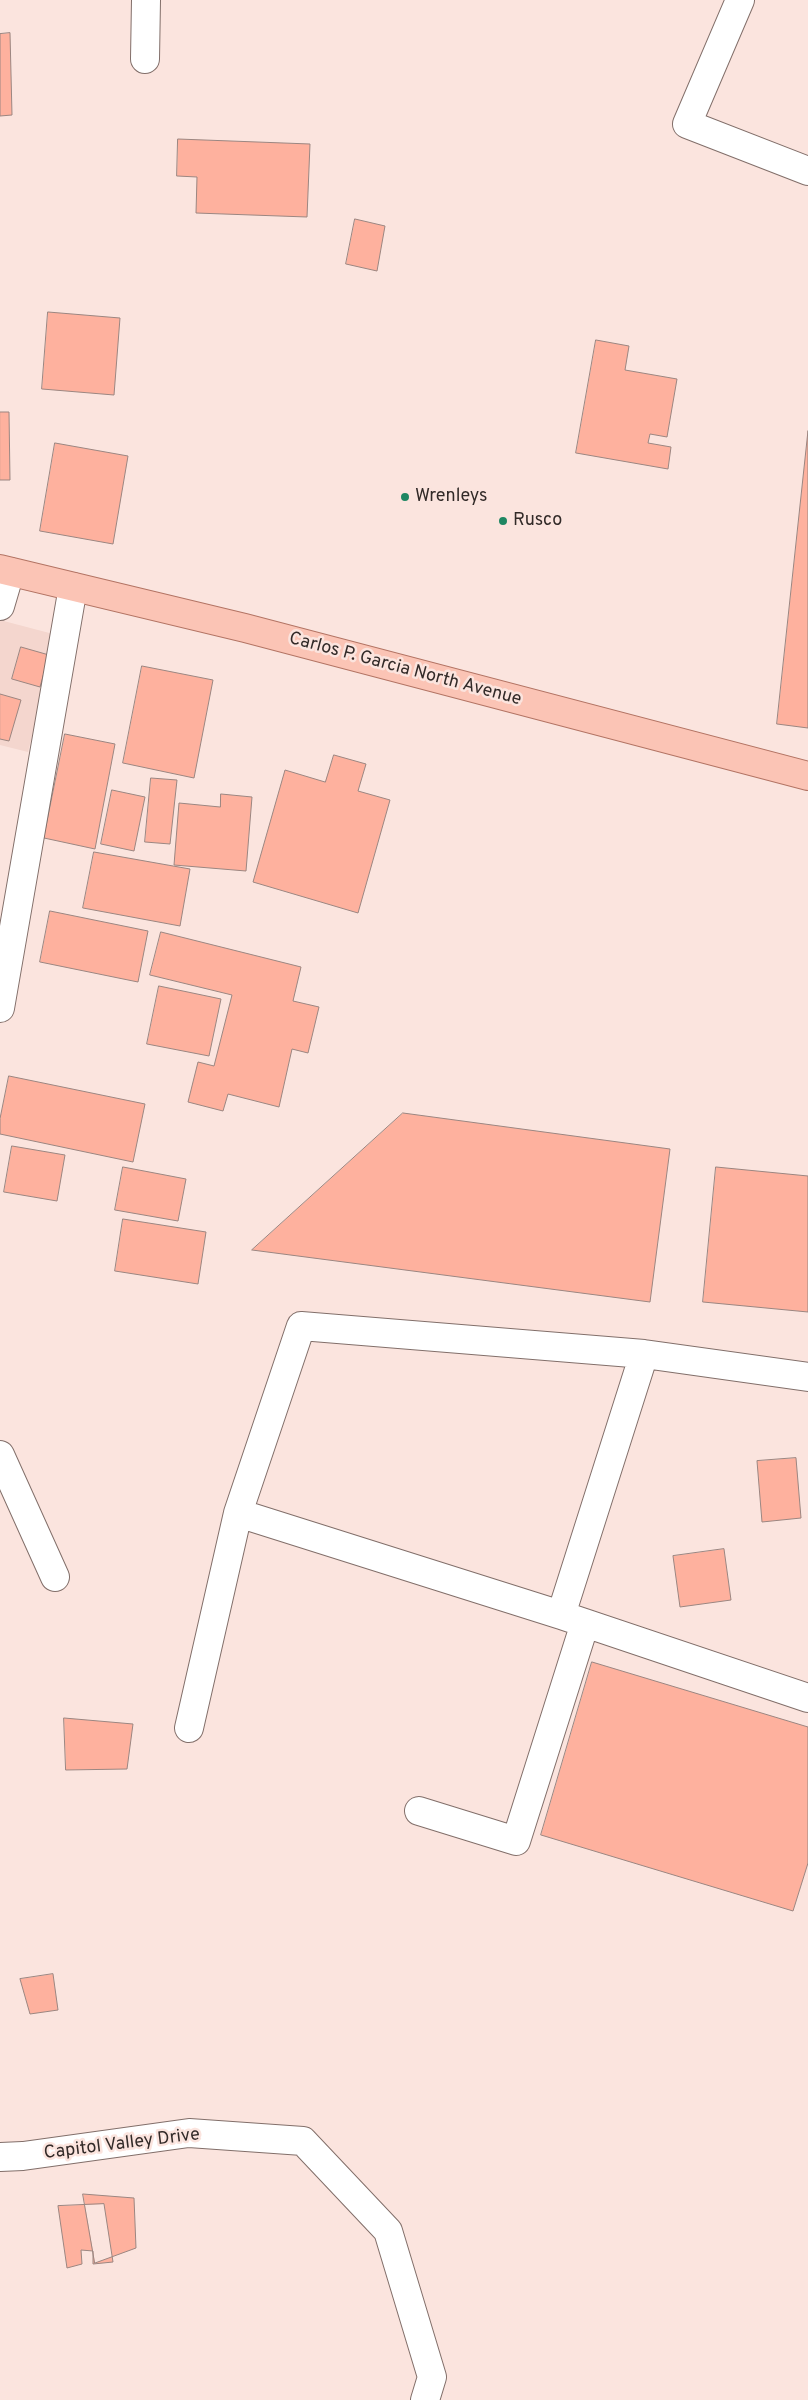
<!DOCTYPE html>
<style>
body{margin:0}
canvas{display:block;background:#fbe4de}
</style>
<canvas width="808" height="2400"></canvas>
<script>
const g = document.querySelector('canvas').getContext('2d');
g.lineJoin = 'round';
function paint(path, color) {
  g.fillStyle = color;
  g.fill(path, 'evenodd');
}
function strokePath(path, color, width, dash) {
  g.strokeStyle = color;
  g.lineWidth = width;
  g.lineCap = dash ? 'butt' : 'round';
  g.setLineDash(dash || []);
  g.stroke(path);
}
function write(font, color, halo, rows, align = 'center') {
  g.font = font + ' Overpass,sans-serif';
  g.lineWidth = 5;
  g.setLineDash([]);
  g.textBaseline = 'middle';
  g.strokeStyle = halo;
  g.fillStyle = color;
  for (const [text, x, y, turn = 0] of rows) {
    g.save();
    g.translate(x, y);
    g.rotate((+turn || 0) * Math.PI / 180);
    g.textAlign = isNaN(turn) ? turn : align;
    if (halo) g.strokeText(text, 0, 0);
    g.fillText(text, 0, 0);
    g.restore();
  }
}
paint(new Path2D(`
 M0 620 57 635 28 752 0 745Z`), '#f4d6ce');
const building = new Path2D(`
 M10 33 12 115 0 116V34Z
 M178 139 310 144 307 217 196 213 197 177 177 176Z
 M355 219 385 226 377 271 346 264Z
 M48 312 120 318 114 395 42 389Z
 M596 340 629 346 625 370 677 379 667 437 650 434 648 443 671 447 668 469 576 453Z
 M0 412H9L10 480H0Z
 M808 431V728L777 724Z
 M55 443 128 456 113 544 40 531Z
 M21 647 49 655 40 687 12 679Z
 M142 666 213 680 194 778 123 763Z
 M0 694 21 700 9 741 0 739Z
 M65 734 115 744 95 849 44 838Z
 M334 755 366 764 358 791 390 800 358 913 253 882 285 770 325 782Z
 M151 778 177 780 170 844 145 842Z
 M112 790 145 797 134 851 101 844Z
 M221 794 252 797 246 871 174 865 179 803 220 807Z
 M94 852 190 869 180 926 83 908Z
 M50 911 148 931 138 982 40 962Z
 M161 932 301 967 293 1001 319 1007 308 1053 292 1049 279 1107 228 1094 223 1111 188 1102 198 1062 214 1066 232 995 150 975Z
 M159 986 221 999 209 1056 147 1044Z
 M9 1076 145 1104 133 1162 0 1134V1119Z
 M403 1113 670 1149 650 1302 252 1250Z
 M12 1146 65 1155 57 1201 4 1192Z
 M123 1167 186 1179 178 1221 115 1210Z
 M716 1167 808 1176V1312L703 1302Z
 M123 1219 206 1232 198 1284 115 1271Z
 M796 1458 801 1518 762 1522 757 1461Z
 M724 1549 731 1600 680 1607 673 1556Z
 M592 1662 808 1727V1863L793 1911 541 1835Z
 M64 1718 133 1724 127 1769 66 1770Z
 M53 1974 58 2010 30 2014 20 1979Z
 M83 2194 134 2198 136 2248 95 2263Z
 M104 2204 113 2262 93 2264V2251L81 2250 82 2264 67 2268 58 2206Z`);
paint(building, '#feb19e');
strokePath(building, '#9b8681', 1);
const minor = new Path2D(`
 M740 0 687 124 808 171
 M145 59 146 0
 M0 606 10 572
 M0 1008 73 587
 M0 1455 55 1577
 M238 1513 561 1615 808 1698
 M561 1615 644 1354
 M189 1728 238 1513 301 1326 644 1354 808 1377
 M419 1811 516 1841 585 1623
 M0 2157 23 2156 189 2133 303 2141 388 2231 432 2377 425 2400`);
const major = new Path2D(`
 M0 569 245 628 808 776`);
strokePath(minor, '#826f6a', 30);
strokePath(major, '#b37464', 30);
strokePath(minor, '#fff', 28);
strokePath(major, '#fbc4b5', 28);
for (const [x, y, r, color] of [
 [405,497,5,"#1e8662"],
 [503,521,5,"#1e8662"]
]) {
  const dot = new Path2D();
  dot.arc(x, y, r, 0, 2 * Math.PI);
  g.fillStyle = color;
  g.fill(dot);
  strokePath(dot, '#fbe4de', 2);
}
write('18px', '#322a28', '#fbe4de', [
 ["Wrenleys",415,497],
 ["Rusco",513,521]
], 'left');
write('18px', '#322a28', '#fbe4de', [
 ["Carlos P. Garcia North Avenue",405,670,15],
 ["Capitol Valley Drive",122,2145,-7]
]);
</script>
